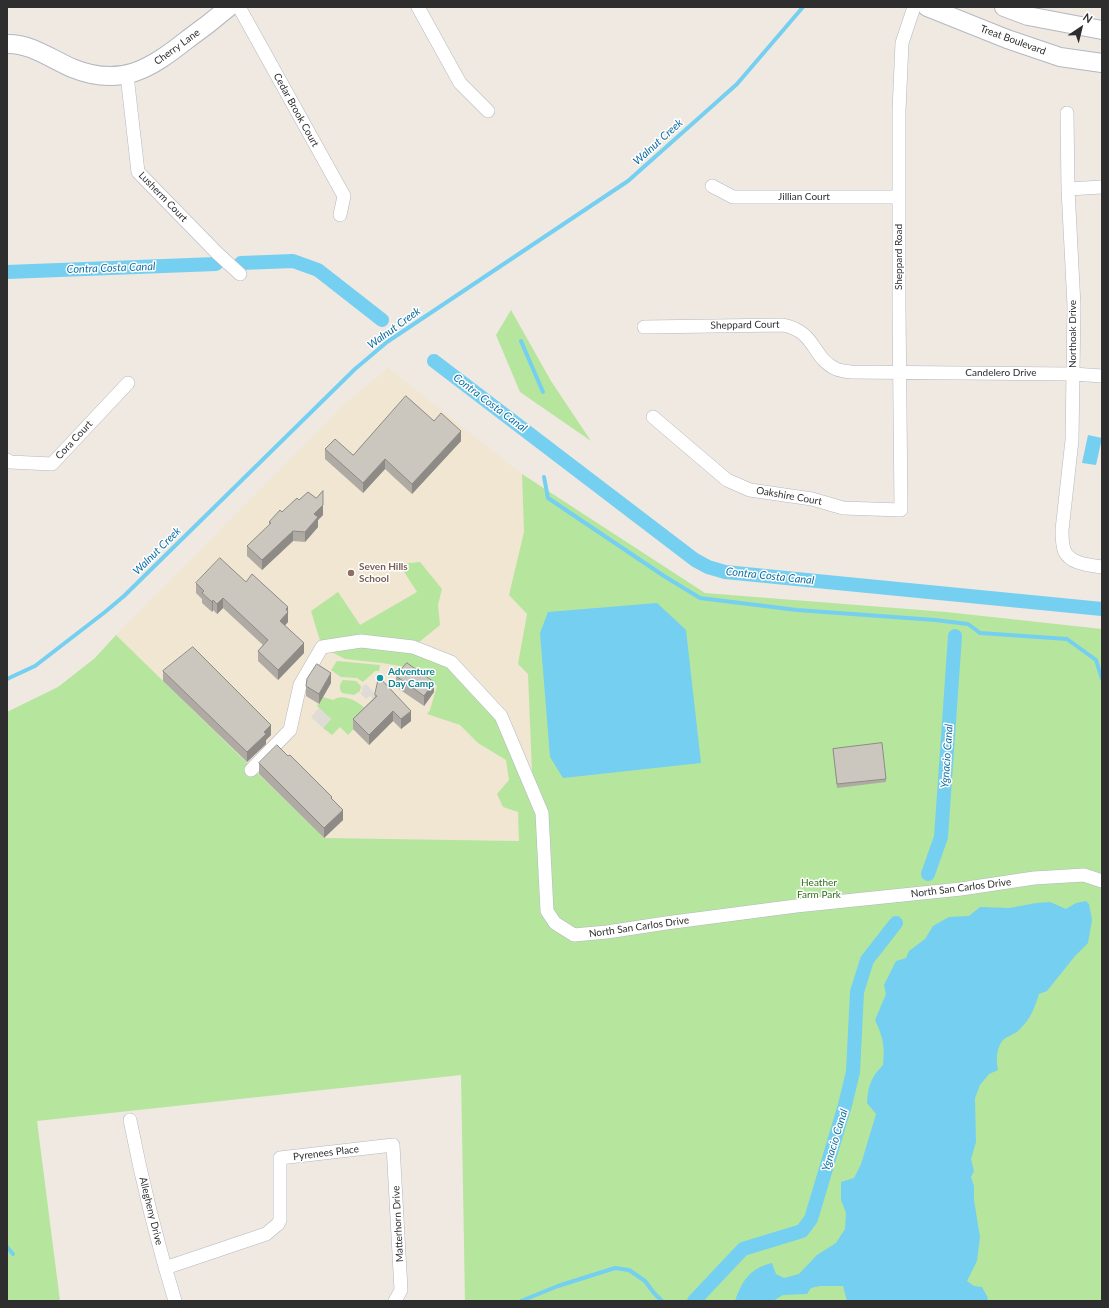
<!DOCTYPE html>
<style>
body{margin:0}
#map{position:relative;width:1109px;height:1308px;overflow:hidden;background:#efe9e1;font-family:Lato,sans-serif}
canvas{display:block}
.frame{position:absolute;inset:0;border:8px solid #2e2e2e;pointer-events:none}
.north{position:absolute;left:1061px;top:8px;width:40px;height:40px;-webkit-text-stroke:3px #fff;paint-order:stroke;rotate:35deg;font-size:11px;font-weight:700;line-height:16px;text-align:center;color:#2e2e2e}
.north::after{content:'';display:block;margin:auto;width:14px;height:18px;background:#2e2e2e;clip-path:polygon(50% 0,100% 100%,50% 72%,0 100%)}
</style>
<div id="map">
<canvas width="1109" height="1308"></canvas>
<div class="frame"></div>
<div class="north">N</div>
</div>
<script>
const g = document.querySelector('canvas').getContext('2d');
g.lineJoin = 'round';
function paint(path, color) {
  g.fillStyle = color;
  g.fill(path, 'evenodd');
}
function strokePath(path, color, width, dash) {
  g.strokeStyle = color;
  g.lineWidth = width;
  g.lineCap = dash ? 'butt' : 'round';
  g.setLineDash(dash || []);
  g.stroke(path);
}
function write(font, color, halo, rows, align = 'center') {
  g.font = font + ' Lato,sans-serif';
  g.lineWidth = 3;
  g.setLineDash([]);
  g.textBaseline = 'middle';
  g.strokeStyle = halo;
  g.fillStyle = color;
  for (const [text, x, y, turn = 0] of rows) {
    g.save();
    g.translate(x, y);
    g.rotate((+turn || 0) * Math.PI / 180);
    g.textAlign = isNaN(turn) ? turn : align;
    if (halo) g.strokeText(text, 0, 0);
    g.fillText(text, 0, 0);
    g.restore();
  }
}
paint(new Path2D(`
 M388 368 522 474 534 841 324 838 116 635 347 402Z`), '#f0e6d1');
paint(new Path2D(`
 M511 310 551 381 591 441 520 392 496 335Z
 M522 474 705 593 946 612 1102 629V1301H465L461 1075 37 1121 60 1301H7V712L58 687 95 658 116 635 324 838 519 841 518 812 503 807 497 794 509 780 506 760 478 743 460 725 427 714 430 710 437 686 432 682 405 667 382 663 345 659 322 647 311 611 338 592 360 625 417 592 399 564 420 562 442 589 438 605 440 625 413 647 451 662 501 716 532 772 528 674 518 664 527 614 509 595 524 532Z
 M337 661 380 665 379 671H375L363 682 357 678 341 677 331 670Z
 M343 680 356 681 361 686 360 691 354 695 342 693C339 689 339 684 343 680Z
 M323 697 333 700C346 692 360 704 370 712L348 735 340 727 332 735 323 728 331 719 317 706Z`), '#b6e59e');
paint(new Path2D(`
 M366 684 379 698 375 701 370 696 366 699 360 693 363 690 361 688Z
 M319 708 331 719 323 728 311 717Z`), '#dfdcd8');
paint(new Path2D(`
 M1088 435 1102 438 1096 465 1082 463Z
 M657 603 686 630 701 763 563 778 550 757 540 633 548 612Z
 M1086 901 1089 904 1092 920 1088 943 1075 956 1047 991 1039 994C1035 1007 1030 1020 1019 1030 1015 1034 1008 1036 1003 1040 996 1048 996 1061 998 1070L989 1074 980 1085 975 1098 976 1142 971 1159 974 1171 971 1177 974 1186V1200L980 1237 977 1261 967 1281 974 1286 982 1287 988 1298 987 1301H847L843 1286H820L811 1288 807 1294 783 1295 773 1301H735C742 1281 750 1268 772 1263L776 1274 784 1278 799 1274 817 1255 836 1243 845 1229 846 1213 841 1200V1182L854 1178 861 1164 876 1114 867 1103C868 1086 871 1077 883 1065 885 1046 883 1037 875 1020L886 994 884 985 896 961 906 958 909 951 925 939 933 926 949 917 969 916 980 907 1009 908 1036 903 1050 902 1066 909 1076 903Z`), '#75cff0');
strokePath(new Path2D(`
 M521 341 543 392
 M544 477 548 498 664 576 700 598 797 610 935 620 968 624 980 633 1067 639 1096 660 1102 679
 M7 679 35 666 105 612 124 596 355 369 387 342 628 181 737 84 803 7
 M7 1247 13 1254
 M521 1301 558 1286 615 1268 629 1270 645 1281 654 1293 662 1301`), '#75cff0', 4);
strokePath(new Path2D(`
 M241 263 293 261 318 270 382 320
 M7 272 216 264
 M434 361 695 560 708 567 725 572 1102 609
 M928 874 941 837 955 636
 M694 1301 743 1249 802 1231 811 1219 845 1105 853 1072 857 992 867 960 896 923`), '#75cff0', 14);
const street = new Path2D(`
 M239 7 344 196 340 215
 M418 7 460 83 488 111
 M127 75 138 172 217 253 240 274
 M1067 113 1068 189 1074 306 1072 440 1062 530C1062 537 1062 546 1065 552 1071 564 1090 565 1102 567
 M712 186 733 197H899
 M1068 189 1102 187
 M644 327 783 325C817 332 811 357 836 369 840 371 846 371 851 372L1073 374 1102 376
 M653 417 727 480 750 490 812 499 843 508 901 510 899 309V111L902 43 914 7
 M7 460 10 462 52 464 128 383
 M251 770 290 730 300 685 322 647 361 641 413 647 451 662 501 716 542 813 547 911 555 923 574 935 607 932 666 923 796 906 961 889 1034 878 1084 875 1102 881
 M130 1120C142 1181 157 1242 175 1301
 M165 1268 266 1234 278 1224 280 1220V1158L393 1145 401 1290 395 1301`);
const secondary = new Path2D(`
 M927 7 1007 39 1060 57 1102 63
 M1004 7 1028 16 1102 30
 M7 44C30 43 51 59 72 68 121 88 150 69 188 39 202 29 216 18 229 7`);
strokePath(street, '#b4b7c1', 14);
strokePath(secondary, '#b4b7c1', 20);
strokePath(street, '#fff', 13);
strokePath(secondary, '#fff', 18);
paint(new Path2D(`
 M434 421 461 441 412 494 385 469 363 493 325 459V449L353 455Z
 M282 512 323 515 318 520V527L305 542 293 541 262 570 247 556V546L269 526V522Z
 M246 582 288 611V622L285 625 304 653 278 680 258 661V651L263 645 223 608 217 614 213 610 212 612 202 603V599L196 593V583Z
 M163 671 271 735 266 740V744L247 762 163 681Z
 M396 676 434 692 424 706 396 687Z
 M331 683 319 704 306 696V686Z
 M375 695 411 721 401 729 393 721 369 745 353 729V719L375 697Z
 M833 749 886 779V782L837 788Z
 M259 763 332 799 343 820 324 838 259 774Z`), '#afaba4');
paint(new Path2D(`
 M461 431V441L412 494V484Z
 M385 459V469L363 493V483Z
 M323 505V515L318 520V527L305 542V532L314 514Z
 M293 531V541L262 570V560Z
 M223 598V608L217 614V604Z
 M213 600V610L212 612V602Z
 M288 607V622L280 631V621L286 609Z
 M304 643V653L278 680V670Z
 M331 673V683L319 704V694Z
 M434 682V692L424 706V696Z
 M393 711V721L369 745V735Z
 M411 711V721L401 729V719Z
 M271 725V735L266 740V744L247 762V752L264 732Z
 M343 810V820L324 838V828Z`), '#8e8b86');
const building = new Path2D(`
 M406 396 434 421 441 413 461 431 412 484 385 459 363 483 325 449 335 439 353 455Z
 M323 491V505L314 514 318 517 305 532 293 531 262 560 247 546 271 523 269 522 280 510 282 512 297 498 299 500 308 492 316 498Z
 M220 558 246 582 252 574 288 607 286 609 288 612 280 621 304 643 278 670 258 651 268 640 223 598 217 604 213 600 212 602 202 593 204 591 196 583Z
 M193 647 271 725 264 732 266 734 247 752 163 671Z
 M407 663 434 682 424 696 396 676Z
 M317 664 331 673 319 694 306 686 307 679Z
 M379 677 411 711 401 719 393 711 369 735 353 719 377 696 375 695Z
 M882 743 886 779 837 784 833 749Z
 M277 745 288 756 290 755 332 797 331 798 343 810 324 828 259 763Z`);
paint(building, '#cbc7bf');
strokePath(building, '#8e8b86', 1);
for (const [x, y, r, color] of [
 [351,573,4,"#8d6e63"],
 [380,678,4,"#0f9aa8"]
]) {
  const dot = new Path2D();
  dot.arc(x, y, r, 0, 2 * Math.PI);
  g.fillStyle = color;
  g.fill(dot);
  strokePath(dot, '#fff', 1.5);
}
write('10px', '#2e2e2e', '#fff', [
 ["Treat Boulevard",1013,40,20],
 ["Cherry Lane",177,47,-36],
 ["Cedar Brook Court",296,110,61],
 ["Lusherm Court",163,197,46],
 ["Jillian Court",804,197],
 ["Sheppard Road",899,257,-90],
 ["Sheppard Court",745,325,-1],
 ["Northoak Drive",1073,334,-90],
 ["Candelero Drive",1001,373],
 ["Cora Court",74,440,-47],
 ["Oakshire Court",789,496,10],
 ["North San Carlos Drive",961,888,-7],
 ["North San Carlos Drive",639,927,-8],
 ["Pyrenees Place",326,1153,-7],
 ["Allegheny Drive",151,1211,76],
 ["Matterhorn Drive",398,1224,-93]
]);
write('bold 10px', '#785e54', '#fff', [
 ["Seven Hills",359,567],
 ["School",359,579]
], 'left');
write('bold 10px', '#0d838f', '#fff', [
 ["Adventure",388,672],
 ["Day Camp",388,684]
], 'left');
write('10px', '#2c6e1b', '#fff', [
 ["Heather",819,883],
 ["Farm Park",819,895]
]);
write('italic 11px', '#0d6fa3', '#fff', [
 ["Walnut Creek",658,142,-42],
 ["Contra Costa Canal",111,268,-2],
 ["Walnut Creek",394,328,-36],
 ["Contra Costa Canal",490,403,37],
 ["Walnut Creek",157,551,-45],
 ["Contra Costa Canal",770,576,6],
 ["Ygnacio Canal",947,756,-86],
 ["Ygnacio Canal",835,1140,-73]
]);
</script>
